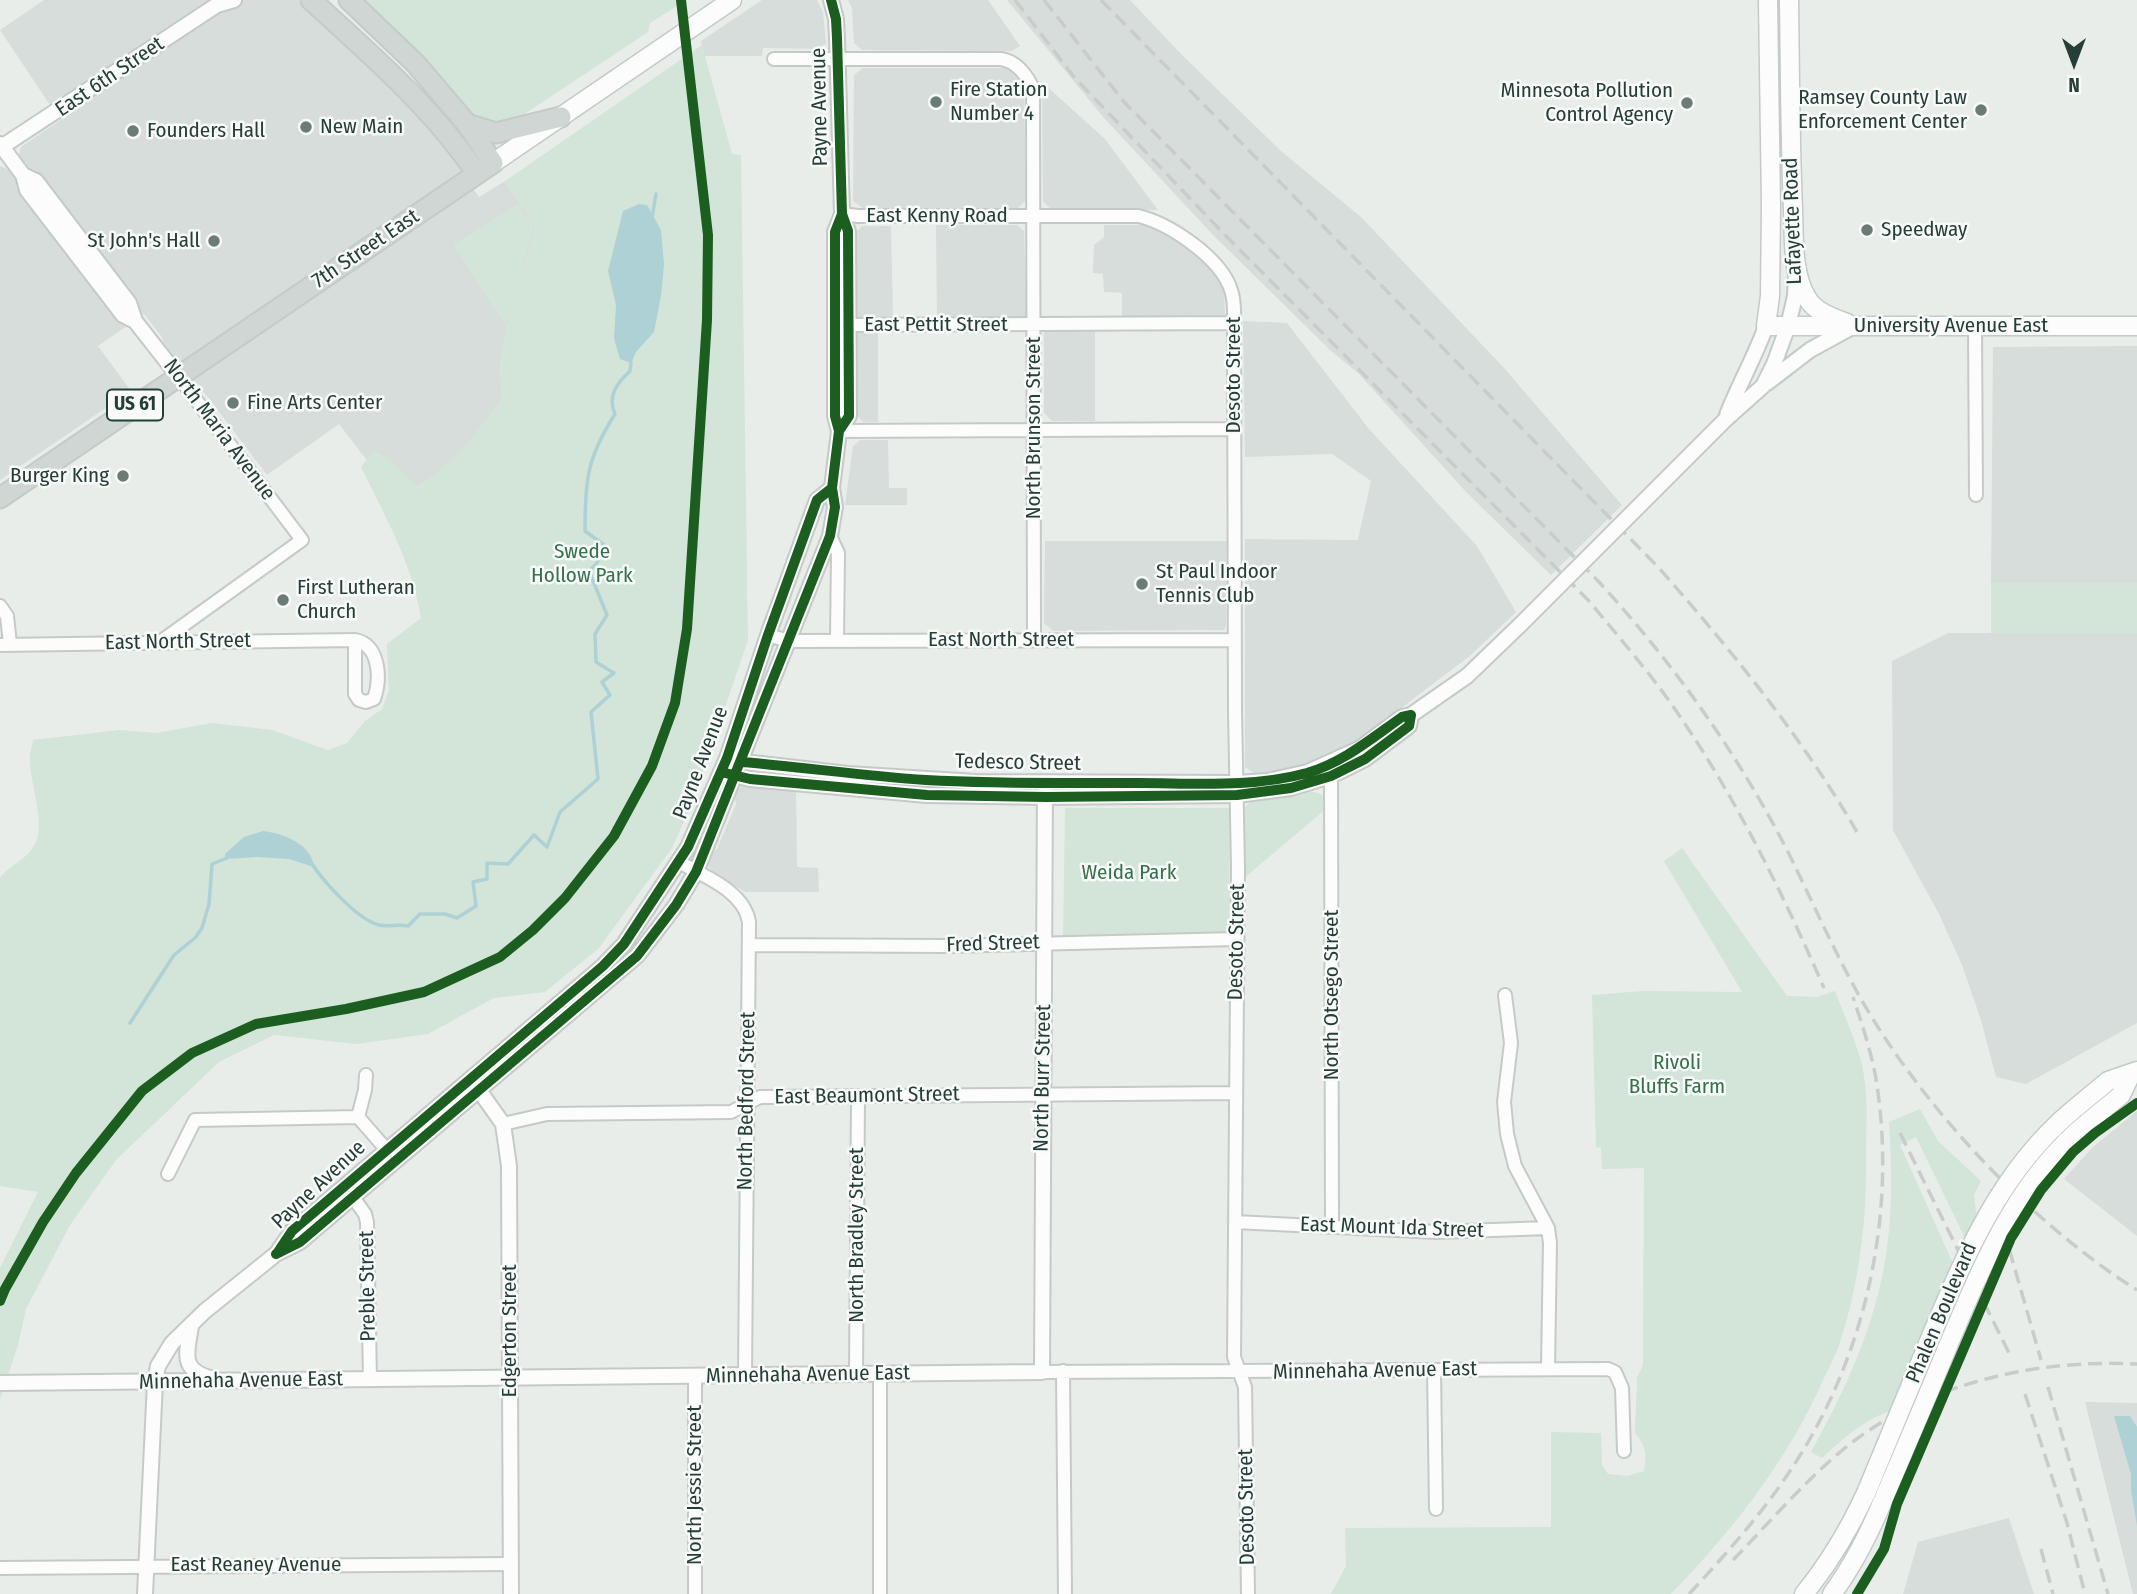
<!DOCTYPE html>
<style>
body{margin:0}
#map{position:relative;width:2137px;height:1594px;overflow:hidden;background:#e8edea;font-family:"Fira Sans Condensed",sans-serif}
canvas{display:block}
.north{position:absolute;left:2039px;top:28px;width:70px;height:70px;-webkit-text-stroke:5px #f7faf9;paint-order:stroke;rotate:180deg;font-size:19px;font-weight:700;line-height:28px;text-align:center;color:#273e38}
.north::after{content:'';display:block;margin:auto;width:24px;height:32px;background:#273e38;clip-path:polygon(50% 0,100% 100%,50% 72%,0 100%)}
</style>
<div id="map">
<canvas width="2137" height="1594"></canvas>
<div class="north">N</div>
</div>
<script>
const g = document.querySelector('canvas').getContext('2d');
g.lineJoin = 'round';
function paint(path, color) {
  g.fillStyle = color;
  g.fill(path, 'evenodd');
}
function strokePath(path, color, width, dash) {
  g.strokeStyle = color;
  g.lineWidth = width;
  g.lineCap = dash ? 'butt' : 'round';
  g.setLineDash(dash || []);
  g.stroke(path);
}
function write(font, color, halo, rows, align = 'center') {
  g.font = font + ' "Fira Sans Condensed",sans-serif';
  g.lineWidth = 5;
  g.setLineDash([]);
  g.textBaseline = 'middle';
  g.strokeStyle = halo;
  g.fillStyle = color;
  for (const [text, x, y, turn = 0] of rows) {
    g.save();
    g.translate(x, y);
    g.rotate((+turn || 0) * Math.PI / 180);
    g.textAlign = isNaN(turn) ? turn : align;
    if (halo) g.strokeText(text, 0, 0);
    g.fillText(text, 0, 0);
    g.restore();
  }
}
paint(new Path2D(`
 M44 0H298L361 56 412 108 441 142 479 197 505 181 536 228 510 313 500 365 502 399 463 451 441 471 418 486 396 498 339 424 267 475 207 396 164 346 162 337 144 314 98 346 131 391 0 480V166L11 171 23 163 19 154 21 147 60 120 0 30Z
 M762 0H817L823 12 826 43 818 49 763 48 762 56H705L701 41Z
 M848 0H988L1020 46 1012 51 862 50 854 43 852 8Z
 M1007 0H1130L1182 55 1281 151 1361 217 1504 368 1622 505 1551 575 1467 493 1358 373 1331 351 1214 236 1104 118Z
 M863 68H1005L1017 75 1024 87 1026 200 1018 208H863L853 201 854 75Z
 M1042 82 1105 139 1158 210 1051 209 1043 201Z
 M936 225H1017L1024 231 1027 316 1023 321H937Z
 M1104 225H1152L1203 258 1224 283 1225 321H1122V293L1104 292 1103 274 1093 273 1094 245 1104 237Z
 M862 226H891L893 322H855V234Z
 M1243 321 1287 323 1369 429 1477 546 1516 612 1471 655 1355 743 1324 758 1292 769 1255 774 1245 767V539L1358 540 1371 481 1332 454 1245 457Z
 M1051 327 1095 328V421H1052L1044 413V331Z
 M861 328 878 329V422H863L856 414V332Z
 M2137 346V583H1991L1993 347Z
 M860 440H888L889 488H907V505H845L853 446Z
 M1045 541H1227L1226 625 1224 630 1053 631 1044 623Z
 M1948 633H2137V1023L2026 1084 1996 1077 1981 1020 1962 965 1939 914 1893 830 1892 661Z
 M744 784 796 786 797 867 818 868 819 892H745L711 870 707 863 710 854 717 849 736 804 735 797 738 789Z
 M2137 1111V1236L2064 1179 2093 1147Z
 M2085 1402 2137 1403V1594H2133Z
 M2009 1518 2034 1594H1903L1918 1542Z`), '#d7ddda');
paint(new Path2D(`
 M357 0H676L677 6 650 23 648 32 514 121 499 125 477 121 438 75Z
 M702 45 732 154 741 155 748 640 693 801 672 848 599 948 545 992 494 998 428 1034 356 1044 274 1035 219 1062 116 1160 70 1225 26 1309 18 1345 0 1399V1268L38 1192 0 1186V878C10 864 27 860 35 844 46 824 30 783 30 762 29 755 32 746 33 740L120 730 156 733 212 723 272 730 328 750 347 743 365 721 382 709 389 690 387 644 421 618C412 562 385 517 361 467L373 451C393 457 401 475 419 486 457 459 474 436 502 399L500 365 509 313 505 325 453 245 518 204 534 228 510 311 536 228 505 181Z
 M1991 583H2137V633H1991Z
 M1309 791C1322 793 1325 795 1327 808L1243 879 1244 809 1250 801Z
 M1065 808H1230L1229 930 1227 935 1063 939Z
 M1682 848 1787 996 1817 997 1835 991C1844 1014 1854 1037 1861 1061 1869 1091 1866 1125 1866 1156 1867 1217 1860 1280 1841 1339 1837 1353 1830 1366 1824 1378 1788 1460 1733 1530 1671 1594H1331L1346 1566 1345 1528 1551 1527V1432L1601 1433 1602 1465 1608 1474 1627 1476 1644 1471C1647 1455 1646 1446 1635 1433L1637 1378 1643 1365 1644 1168 1602 1169 1601 1148 1596 1147 1592 995 1643 991 1742 992 1664 861Z
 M1920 1109 1938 1141 1981 1181 1974 1195 1977 1219 1970 1237 1964 1236 1916 1137 1900 1145 1955 1268 1894 1410C1865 1418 1844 1438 1822 1458L1811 1452C1843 1394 1872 1333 1884 1267 1893 1220 1892 1170 1889 1122Z`), '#d3e4d8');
paint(new Path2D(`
 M639 204 647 205 661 230 664 265 661 296 654 332 636 352 631 363 620 359 614 338 616 305 608 271 623 211Z
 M263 831C282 833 312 844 314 867L289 859 257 857 225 859V854L244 837Z
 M2114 1416H2130L2137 1427V1526L2131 1490V1474Z`), '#aed1d5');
strokePath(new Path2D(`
 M652 218 656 194
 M312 864C324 882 358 920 379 925 388 927 398 924 408 926L420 914H445L457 918 476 906 473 882 487 879V863L508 864 534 835 547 847 560 812 598 779 591 712 610 695 602 682 614 673 596 662 595 634 607 615 589 571 597 563 604 545 585 531C585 480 587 458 615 414 607 396 617 383 630 371L631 362
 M130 1023 174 955 195 938 202 928 209 904 212 864 227 858`), '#aed1d5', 3.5);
const minor = new Path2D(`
 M774 59H1001C1016 61 1027 75 1033 89L1034 639
 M842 214 858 216H1138C1169 223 1221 258 1231 290 1235 301 1234 312 1234 323L1235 712 1238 867 1234 1357 1245 1387 1248 1594
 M849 325 1234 323
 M1975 326 1976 495
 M839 431 1233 429
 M830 536 838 553 837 641
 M0 606 7 616 10 644
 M768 635 788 641 1235 640
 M160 642 302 540 178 376
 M0 645 355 640C380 645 381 679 374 699L366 702 359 700 355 694V640
 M1329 768 1331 776 1332 1227
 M679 862C704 876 744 891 749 922L745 1375
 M749 945 947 946 1237 939
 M1505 995 1511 1043 1504 1102 1507 1134 1515 1166 1548 1228 1550 1243 1548 1369
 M366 1075 365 1090 358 1117 393 1157
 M503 1124 547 1114 731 1112 760 1097 1236 1093
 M168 1174 195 1120 358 1117
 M352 1196 365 1214 367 1222 370 1380
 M1235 1222 1437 1232 1548 1228
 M1434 1370 1436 1509
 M1063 1371 1065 1594
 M1042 1372 1608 1369 1615 1372 1622 1388 1624 1451
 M856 1374 858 1097
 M695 1376V1594
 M1 1568 510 1564
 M880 1594V1374`);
const tertiary = new Path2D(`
 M831 0 836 19 837 38 842 214 848 231 849 416 839 431
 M0 144 23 175 27 190 123 315 135 321
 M0 148 217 5 234 0
 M23 175 36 181 129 303 135 321 178 376
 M1767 383 1810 350 1852 327
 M1727 415C1739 384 1755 357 1766 326
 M1726 419 1763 386 1774 364 1788 326 1795 296 1796 275
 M736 761 848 774 976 782 1237 783 1267 781 1308 772 1359 749 1402 717 1411 715 1467 676 1520 625
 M730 774 750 779 927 795 1046 797 1237 795 1291 788 1331 776 1365 759 1409 726 1411 715
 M476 1086 503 1124 509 1166 511 1594
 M279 1250 292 1231 603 966 624 944 688 847 727 758 768 635 817 500 832 488
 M191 1326C187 1354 179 1370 213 1379
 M0 1383 1042 1372 1045 783
 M145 1594 155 1382 158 1366 172 1343 205 1311 276 1254 300 1242 637 956 676 905 696 872 830 536 835 507 832 488 839 431 835 416V232L842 214`);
const secondary = new Path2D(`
 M1768 0 1771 206 1770 296 1766 326H2137
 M1789 0C1790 70 1790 139 1793 209 1794 237 1792 274 1807 298 1815 312 1833 318 1847 323
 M493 163 732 0
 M2073 1110 2108 1081 2137 1071
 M2087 1123 2121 1095 2131 1074
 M1804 1594C1830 1562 1849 1530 1866 1493
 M1832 1594C1854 1564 1870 1532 1884 1498`);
const primary = new Path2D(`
 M311 0C370 54 432 107 477 174
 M467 124 496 133 561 117
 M0 498 493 163 467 124 415 63 349 0`);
strokePath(minor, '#c5cac7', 16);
strokePath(tertiary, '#c5cac7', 18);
strokePath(secondary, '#c4cac7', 21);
strokePath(primary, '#c4cbc8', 23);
strokePath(minor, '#fcfcfc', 12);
strokePath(tertiary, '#fcfcfc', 14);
strokePath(secondary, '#fcfcfc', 18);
strokePath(primary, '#d0d6d4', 19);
strokePath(new Path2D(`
 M1015 0 1074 77 1225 235 1590 602C1620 639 1652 675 1679 715 1737 800 1783 894 1824 988
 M1044 0 1124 102 1599 582C1674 664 1739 755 1789 854 1817 911 1842 970 1876 1024 1939 1124 2037 1227 2137 1290
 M1101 0 1659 568C1731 650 1802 737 1857 832
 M1900 1133 2009 1353
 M1992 1189 2041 1360
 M2048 1387 2108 1594
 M2025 1394 2067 1523 2085 1594
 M2041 1549 2053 1594
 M1733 1560C1771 1521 1807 1478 1850 1444 1930 1382 2038 1359 2137 1364
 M1689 1594C1729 1551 1768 1507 1799 1457 1868 1347 1897 1208 1876 1079 1871 1051 1862 1024 1853 997`), '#c9cccb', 3.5, [14, 7]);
const tertiaryBridge = new Path2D(`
 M1520 625 1726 419`);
const secondaryBridge = new Path2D(`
 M1866 1493C1888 1440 1910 1387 1932 1334 1967 1251 2002 1169 2073 1110
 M1884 1498C1906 1447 1927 1397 1948 1346 1983 1264 2016 1181 2087 1123`);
strokePath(tertiaryBridge, '#c5cac7', 18, []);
strokePath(secondaryBridge, '#c4cac7', 21, []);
strokePath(tertiaryBridge, '#fcfcfc', 14);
strokePath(secondaryBridge, '#fcfcfc', 18);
strokePath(new Path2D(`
 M831 0 836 19 837 38 842 214 848 231 849 416 839 431
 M721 772 750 779 927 795 1046 797 1237 795 1291 788 1331 776 1365 759 1409 726 1411 715 1402 717C1372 738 1344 762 1307 773 1252 788 1194 783 1138 783 1067 783 997 784 926 780 864 776 803 767 742 762
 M278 1252 292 1231 603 966 624 944 688 847 727 758 768 635 817 500 832 488
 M276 1254 300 1242 637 956 676 905 696 872 830 536 835 507 832 488 839 431 835 416V232L842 214
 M0 1301 5 1289 43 1222 76 1173 142 1091 192 1053 256 1024 346 1009 424 992 500 957 533 930 565 898 614 836 652 766 675 703 687 629 707 320 708 235 681 0
 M1857 1594 1884 1549 1897 1504 2011 1238 2041 1190 2073 1152 2095 1133 2137 1103`), '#1b5e20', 10);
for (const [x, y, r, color] of [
 [936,102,7,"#6b7b76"],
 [1687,103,7,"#6b7b76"],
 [1981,110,7,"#6b7b76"],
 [306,127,7,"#6b7b76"],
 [133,131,7,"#6b7b76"],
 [1867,230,7,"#6b7b76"],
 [214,241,7,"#6b7b76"],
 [233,403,7,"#6b7b76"],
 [123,476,7,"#6b7b76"],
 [1142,584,7,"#6b7b76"],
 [283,600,7,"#6b7b76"]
]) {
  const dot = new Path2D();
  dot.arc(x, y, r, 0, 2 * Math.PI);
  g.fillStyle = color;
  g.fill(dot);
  strokePath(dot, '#f7faf9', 2.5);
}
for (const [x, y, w] of [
 [135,405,56]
]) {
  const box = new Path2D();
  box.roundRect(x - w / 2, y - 15.5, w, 31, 5);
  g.fillStyle = '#f7faf9';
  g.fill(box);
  strokePath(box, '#273e38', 2);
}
write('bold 19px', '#273e38', null, [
 ["US 61",135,405]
]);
write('21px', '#273e38', '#f7faf9', [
 ["East 6th Street",110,77,-34],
 ["Payne Avenue",820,107,-91],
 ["East Kenny Road",937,216],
 ["Lafayette Road",1793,221,-92],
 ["7th Street East",366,249,-34],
 ["East Pettit Street",936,325],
 ["University Avenue East",1951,326],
 ["Desoto Street",1234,375,-90],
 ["North Brunson Street",1034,428,-90],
 ["North Maria Avenue",219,430,53],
 ["East North Street",1001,640],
 ["East North Street",178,642,-1],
 ["Payne Avenue",701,763,-69],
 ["Tedesco Street",1018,763,1],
 ["Desoto Street",1237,942,-89],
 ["Fred Street",993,944,-2],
 ["North Otsego Street",1332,995,-90],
 ["North Burr Street",1043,1078,-89],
 ["East Beaumont Street",867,1096,-1],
 ["North Bedford Street",747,1101,-89],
 ["Payne Avenue",319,1185,-43],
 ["East Mount Ida Street",1392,1228,2],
 ["North Bradley Street",857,1235,-90],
 ["Preble Street",368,1286,-91],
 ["Phalen Boulevard",1942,1313,-67],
 ["Edgerton Street",510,1331,-90],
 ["Minnehaha Avenue East",1375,1371,-1],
 ["Minnehaha Avenue East",808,1375,-1],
 ["Minnehaha Avenue East",241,1381,-1],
 ["North Jessie Street",695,1485,-90],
 ["Desoto Street",1247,1507,-91],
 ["East Reaney Avenue",256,1565]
]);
write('21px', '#273e38', '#f7faf9', [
 ["Fire Station",950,90],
 ["Number 4",950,114],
 ["Minnesota Pollution",1673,91,"right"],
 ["Control Agency",1673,115,"right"],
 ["Ramsey County Law",1967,98,"right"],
 ["Enforcement Center",1967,122,"right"],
 ["New Main",320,127],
 ["Founders Hall",147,131],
 ["Speedway",1881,230],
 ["St John's Hall",200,241,"right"],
 ["Fine Arts Center",247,403],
 ["Burger King",109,476,"right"],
 ["St Paul Indoor",1156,572],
 ["Tennis Club",1156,596],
 ["First Lutheran",297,588],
 ["Church",297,612]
], 'left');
write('21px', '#35714b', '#f7faf9', [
 ["Swede",582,552],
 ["Hollow Park",582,576],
 ["Weida Park",1129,873],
 ["Rivoli",1677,1063],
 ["Bluffs Farm",1677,1087]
]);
</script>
